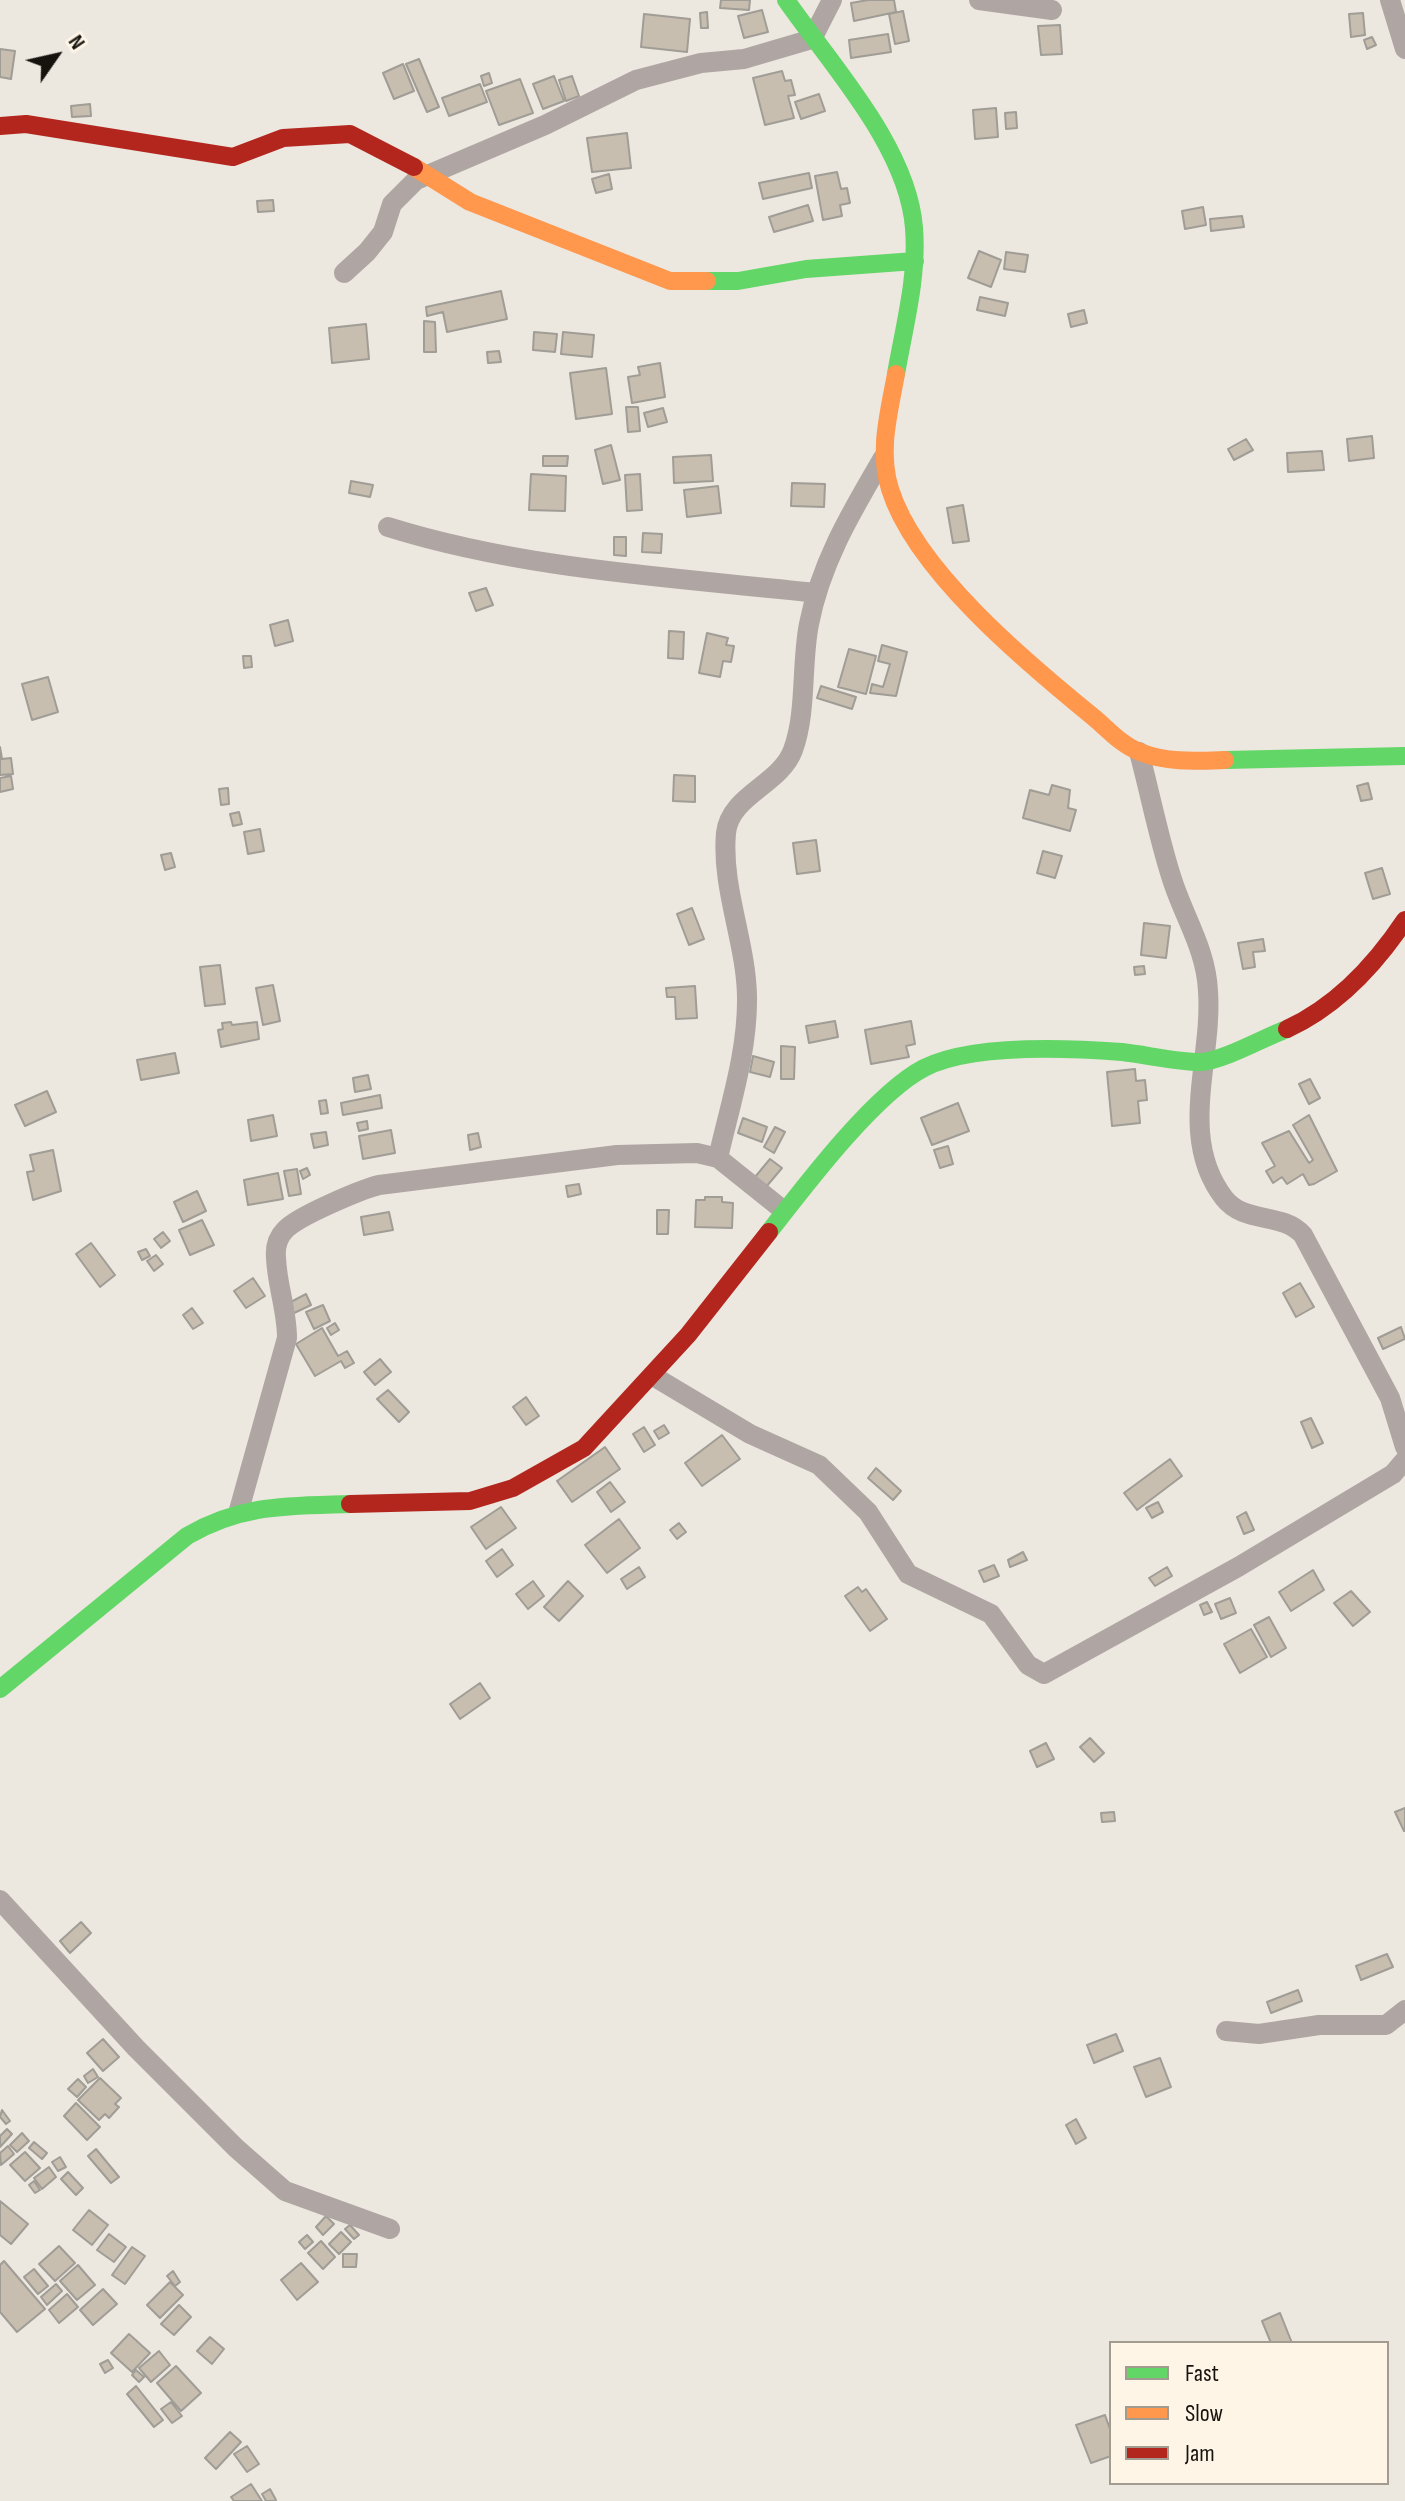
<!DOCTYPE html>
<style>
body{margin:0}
#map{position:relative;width:1405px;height:2501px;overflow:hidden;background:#ece7df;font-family:"Sofia Sans Condensed",sans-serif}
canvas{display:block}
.legend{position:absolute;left:1109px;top:2341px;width:280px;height:144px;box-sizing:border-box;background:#fef5e7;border:2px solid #a19b90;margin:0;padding:10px 14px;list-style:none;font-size:24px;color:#16130e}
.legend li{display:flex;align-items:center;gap:16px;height:40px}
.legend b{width:40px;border:2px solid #a19b90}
.north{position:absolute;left:16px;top:16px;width:80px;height:80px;-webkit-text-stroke:6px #fef5e7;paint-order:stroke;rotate:56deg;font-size:22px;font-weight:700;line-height:32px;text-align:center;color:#16130e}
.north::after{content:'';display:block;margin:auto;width:28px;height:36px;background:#16130e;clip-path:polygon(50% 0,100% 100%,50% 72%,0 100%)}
</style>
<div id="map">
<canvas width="1405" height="2501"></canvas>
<ul class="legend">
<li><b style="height:10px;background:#63d668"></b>Fast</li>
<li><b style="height:10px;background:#ff974d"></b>Slow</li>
<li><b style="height:10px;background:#b3261e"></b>Jam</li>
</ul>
<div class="north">N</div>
</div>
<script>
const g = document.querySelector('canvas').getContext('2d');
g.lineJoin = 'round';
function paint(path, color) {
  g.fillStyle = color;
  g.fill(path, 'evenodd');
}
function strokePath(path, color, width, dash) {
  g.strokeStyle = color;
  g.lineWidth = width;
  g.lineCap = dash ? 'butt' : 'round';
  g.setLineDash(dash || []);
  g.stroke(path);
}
const building = new Path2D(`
 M721 0H750L749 10 720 8Z
 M868 0H894L896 12 854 21 851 3Z
 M762 10 768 32 744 38 738 16Z
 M903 11 909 41 895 44 889 14Z
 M707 12 708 28H701L700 13Z
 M1363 13 1365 35 1351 37 1349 14Z
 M644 14 690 19 687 52 641 47Z
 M1060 25 1062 54 1041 55 1038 26Z
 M888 34 891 52 851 58 849 40Z
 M1372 37 1376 45 1367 49 1364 40Z
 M0 49 15 51 11 79 0 77Z
 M419 59 439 107 427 112 406 64Z
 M403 64 414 91 394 99 383 73Z
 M782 71 785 81 791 80 795 95 788 96 794 118 765 125 753 78Z
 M489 73 492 83 484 86 481 76Z
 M554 76 564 101 543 109 533 84Z
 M572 76 579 96 566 101 559 80Z
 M520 79 533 113 499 125 486 91Z
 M480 84 487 102 449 116 442 98Z
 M819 94 825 111 801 119 795 102Z
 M90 104 91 116 72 117 71 106Z
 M996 108 998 137 975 139 973 110Z
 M1016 112 1017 128 1006 129 1005 113Z
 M627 133 631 168 592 172 587 138Z
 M837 172 841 189 847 188 850 203 840 205 842 216 823 220 815 176Z
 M809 173 812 188 763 199 759 183Z
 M609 174 612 189 596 193 592 179Z
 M273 200 274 211 258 212 257 201Z
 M808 205 813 221 774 232 769 217Z
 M1203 207 1206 225 1185 229 1182 211Z
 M1242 216 1244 227 1211 231 1210 219Z
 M979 251 1001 260 991 287 968 278Z
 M1006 252 1028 255 1025 272 1004 269Z
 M501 291 507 319 447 332 443 312 427 316 426 307Z
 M980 297 1008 303 1005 316 977 310Z
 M1084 310 1087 323 1071 327 1068 314Z
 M424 321 435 322 436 352H424Z
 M366 324 369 359 332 363 329 328Z
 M534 332 557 334 555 352 533 350Z
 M563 332 594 335 592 357 561 354Z
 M499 351 501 362 488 363 487 352Z
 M660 363 665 397 632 403 628 377 640 375 638 367Z
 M606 368 612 414 576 419 570 373Z
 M626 407H638L640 431 628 432Z
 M663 408 667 422 648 427 644 413Z
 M1372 436 1374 458 1349 461 1347 439Z
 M1246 439 1253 450 1234 460 1228 449Z
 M611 445 620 480 603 484 595 450Z
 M1322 451 1324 470 1288 472 1287 453Z
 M711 455 713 481 674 483 673 457Z
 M543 456H568L567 466H543Z
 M531 474 566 476 565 511 529 510Z
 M640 474 642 510 627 511 625 475Z
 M351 481 373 485 370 497 349 493Z
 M792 483 825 484 824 507 791 506Z
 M718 486 721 513 687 517 684 490Z
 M963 505 969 541 953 543 947 508Z
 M643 533 662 534 661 553 642 552Z
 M614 537H626V556L614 555Z
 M486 588 493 605 476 611 469 593Z
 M288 620 293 641 275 646 270 625Z
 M669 631 684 632 683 659 668 658Z
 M707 633 728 638 726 645 734 646 731 662 723 661 720 677 699 673Z
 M882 645 907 652 896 696 870 693 872 684 883 687 890 664 878 661Z
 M849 649 876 656 866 694 838 687Z
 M243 656H251L252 667 244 668Z
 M48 677 58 712 32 720 22 684Z
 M821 686 856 697 852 709 817 698Z
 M0 747 2 759 11 758 13 774 0 775Z
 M674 775 695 776V802L673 801Z
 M11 776 13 789 0 792V778Z
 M1368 783 1372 799 1361 801 1357 786Z
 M1052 785 1070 790 1068 808 1076 810 1070 831 1023 818 1030 790 1049 795Z
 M228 788 229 804 221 805 219 789Z
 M239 812 242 824 233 826 230 814Z
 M260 829 264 851 248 854 244 832Z
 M816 840 820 871 797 874 793 843Z
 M1043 851 1062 856 1055 878 1037 873Z
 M171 853 175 867 165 870 161 855Z
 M1382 868 1390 894 1373 899 1365 873Z
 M692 908 704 939 689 945 677 914Z
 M1144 923 1170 926 1166 958 1141 955Z
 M1263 939 1265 951 1253 952 1255 967 1243 969 1238 943Z
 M220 965 225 1004 205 1006 200 967Z
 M1144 966 1145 974 1135 975 1134 967Z
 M273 985 280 1021 263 1025 256 988Z
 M695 986 697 1018 676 1019 675 997H667L666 988Z
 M835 1021 838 1037 809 1043 806 1026Z
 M911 1021 915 1044 906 1046 909 1057 871 1064 865 1030Z
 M231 1022 232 1025 257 1022 259 1039 221 1047 218 1030 223 1029 222 1023Z
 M781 1046 795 1047 794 1079H781Z
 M175 1053 179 1073 141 1080 137 1060Z
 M753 1056 774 1062 770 1077 750 1072Z
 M1135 1069 1136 1081 1145 1080 1147 1100 1138 1101 1140 1123 1112 1126 1107 1072Z
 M368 1075 371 1089 355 1092 353 1078Z
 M1310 1079 1320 1098 1309 1104 1299 1084Z
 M47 1091 56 1112 25 1126 15 1105Z
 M380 1095 382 1108 343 1115 341 1103Z
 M326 1100 328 1113 321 1114 319 1101Z
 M958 1103 969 1131 932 1145 921 1118Z
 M273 1115 277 1136 251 1141 248 1120Z
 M1309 1115 1337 1171 1314 1184 1309 1185 1303 1174 1287 1184 1282 1177 1273 1183 1266 1171 1275 1166 1262 1143 1289 1131 1309 1163 1313 1160 1293 1125Z
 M743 1118 767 1127 762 1142 738 1133Z
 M367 1121 368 1129 359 1131 357 1123Z
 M775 1127 785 1132 774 1153 764 1147Z
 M391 1130 395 1153 363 1159 359 1136Z
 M326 1132 328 1145 314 1148 311 1134Z
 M478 1133 481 1147 470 1150 468 1135Z
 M948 1146 953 1164 940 1168 934 1150Z
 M53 1150 61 1191 33 1200 27 1172 34 1171 30 1155Z
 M770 1159 782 1168 766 1187 755 1177Z
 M307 1168 310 1175 303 1179 300 1171Z
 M297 1169 301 1194 289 1196 284 1171Z
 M278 1173 283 1199 248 1205 244 1180Z
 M579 1184 581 1194 568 1197 566 1186Z
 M197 1191 206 1211 183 1222 174 1202Z
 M705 1197H722V1202L733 1203 732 1228 695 1227 696 1200H705Z
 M657 1210H669L668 1234H657Z
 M389 1212 393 1230 364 1235 361 1217Z
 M202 1220 214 1245 190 1255 179 1230Z
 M163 1232 170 1241 161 1248 154 1239Z
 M91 1243 115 1275 100 1287 76 1254Z
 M146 1249 150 1256 142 1260 138 1252Z
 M156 1255 163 1264 154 1271 147 1261Z
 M253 1278 265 1296 246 1308 234 1291Z
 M1300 1283 1314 1307 1296 1317 1283 1293Z
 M306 1294 311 1305 292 1314 287 1304Z
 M323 1305 330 1321 314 1329 306 1312Z
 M192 1308 203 1323 193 1329 183 1315Z
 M335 1323 339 1330 331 1335 327 1328Z
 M1401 1327 1405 1339 1383 1349 1378 1338Z
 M322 1328 338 1356 347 1351 354 1363 345 1368 341 1361 315 1376 296 1344Z
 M380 1359 391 1372 375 1385 364 1372Z
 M388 1390 409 1412 399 1422 377 1399Z
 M526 1397 539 1416 526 1425 513 1407Z
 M1311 1418 1323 1443 1312 1448 1301 1422Z
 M664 1425 669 1433 659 1439 654 1431Z
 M644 1427 655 1445 644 1452 633 1434Z
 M722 1435 740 1459 702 1486 685 1463Z
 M605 1447 620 1469 572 1502 557 1481Z
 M1170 1459 1182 1476 1137 1510 1124 1493Z
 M876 1468 901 1491 893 1500 868 1478Z
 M610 1482 625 1502 611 1512 597 1492Z
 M1158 1502 1163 1512 1152 1518 1146 1508Z
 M501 1507 516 1528 486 1549 471 1527Z
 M1246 1512 1254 1530 1244 1534 1237 1517Z
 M619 1519 640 1548 607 1573 585 1545Z
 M679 1523 686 1532 677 1539 670 1530Z
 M502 1549 513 1565 497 1577 486 1561Z
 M1023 1552 1027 1560 1010 1567 1008 1560Z
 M994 1565 999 1576 984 1582 979 1571Z
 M639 1567 645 1577 627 1589 621 1579Z
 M1167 1567 1172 1576 1155 1586 1149 1578Z
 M1313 1570 1324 1590 1291 1611 1279 1592Z
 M533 1581 544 1596 528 1609 516 1594Z
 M568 1581 583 1596 559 1621 544 1607Z
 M858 1587 862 1592 866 1589 887 1619 870 1631 845 1596Z
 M1351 1591 1370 1612 1353 1626 1334 1603Z
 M1230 1598 1236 1613 1221 1619 1215 1604Z
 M1207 1602 1212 1612 1204 1615 1200 1605Z
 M1269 1617 1286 1648 1271 1657 1254 1625Z
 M1251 1629 1267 1657 1240 1673 1224 1644Z
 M480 1683 490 1698 460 1719 450 1704Z
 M1090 1738 1104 1753 1094 1762 1080 1747Z
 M1046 1743 1054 1759 1037 1767 1030 1751Z
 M1405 1808V1831H1404L1395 1812Z
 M1114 1812 1115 1821 1102 1822 1101 1813Z
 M81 1922 91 1933 70 1953 60 1941Z
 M1387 1954 1393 1967 1361 1980 1356 1966Z
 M1298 1990 1302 2001 1271 2013 1267 2002Z
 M1116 2034 1123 2051 1094 2063 1087 2045Z
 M103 2039 119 2057 103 2071 87 2053Z
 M1160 2058 1171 2087 1146 2097 1134 2067Z
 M93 2069 98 2077 88 2083 84 2076Z
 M100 2078 121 2098 115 2104 119 2107 109 2118 105 2114 99 2120 78 2100Z
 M78 2079 86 2087 77 2097 68 2089Z
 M76 2103 100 2127 87 2140 64 2116Z
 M2 2110 10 2121 6 2124 0 2117Z
 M1076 2119 1086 2138 1076 2144 1066 2125Z
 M7 2129 12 2134 0 2147V2136Z
 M22 2133 29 2141 17 2152 10 2145Z
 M34 2142 47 2153 42 2159 29 2148Z
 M8 2146 14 2154 1 2165 0 2153Z
 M96 2149 119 2177 111 2183 88 2156Z
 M25 2152 40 2168 25 2181 10 2165Z
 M60 2157 66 2167 58 2171 52 2162Z
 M49 2167 56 2177 42 2189 34 2178Z
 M68 2172 83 2188 76 2195 61 2179Z
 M34 2181 40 2190 35 2193 29 2185Z
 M0 2201 28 2224 11 2244 0 2235Z
 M89 2210 108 2225 92 2245 73 2230Z
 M326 2216 334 2224 323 2235 316 2227Z
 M350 2225 359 2235 354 2239 345 2229Z
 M341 2232 351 2242 339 2254 329 2244Z
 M109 2234 126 2247 114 2262 97 2250Z
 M307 2235 313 2242 305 2249 299 2242Z
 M321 2241 335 2257 323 2269 308 2253Z
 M59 2246 75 2263 55 2281 39 2264Z
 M132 2247 145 2256 125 2284 112 2275Z
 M343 2254H357L356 2267H343Z
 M4 2261 45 2309 17 2332 0 2312V2265Z
 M301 2263 318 2282 297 2300 281 2280Z
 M78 2265 95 2285 77 2300 60 2281Z
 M34 2269 48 2286 38 2294 24 2277Z
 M173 2271 180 2282 175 2286 167 2276Z
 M170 2282 183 2295 160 2318 147 2305Z
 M56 2284 62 2291 47 2305 41 2297Z
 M103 2289 117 2304 93 2325 80 2310Z
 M67 2294 78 2307 59 2323 49 2310Z
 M179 2305 191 2317 174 2335 161 2324Z
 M1280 2313 1292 2343H1271L1262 2321Z
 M129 2334 150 2353 132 2372 111 2353Z
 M210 2337 224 2349 212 2364 197 2351Z
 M159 2351 170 2365 151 2382 139 2368Z
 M108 2360 113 2368 105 2373 100 2364Z
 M176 2366 201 2393 181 2411 157 2383Z
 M136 2370 144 2377 139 2382 132 2375Z
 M136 2386 163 2420 154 2427 127 2394Z
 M171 2402 182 2416 172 2423 161 2409Z
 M1105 2415 1111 2432V2456L1091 2463 1076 2425Z
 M230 2432 241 2442 216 2469 205 2458Z
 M247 2446 259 2464 247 2472 234 2454Z
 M251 2484 262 2501H234L231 2497Z
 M270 2489 276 2500 275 2501H266L262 2494Z`);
paint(building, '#c7beaf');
strokePath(building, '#a09c96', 2);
strokePath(new Path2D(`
 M979 0 1052 10
 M1390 0 1405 49
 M344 273 367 252 383 232 392 204 416 180 545 125 636 80 701 63 744 59 812 39 832 0
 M388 527C526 570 672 577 816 593
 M1139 752C1150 793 1158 835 1171 876 1183 916 1206 948 1208 991 1213 1060 1177 1137 1224 1198 1245 1225 1281 1211 1303 1235L1390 1398 1405 1447
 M718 1158C730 1105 748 1051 747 996 746 942 721 887 726 833 730 795 780 785 793 750 807 712 801 664 809 624 821 562 852 511 883 458
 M653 1376 750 1434 819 1465 868 1512 908 1574 991 1614 1028 1665 1044 1674 1238 1567 1393 1474 1405 1460
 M239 1510 287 1338C287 1310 277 1285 276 1258 275 1247 277 1238 285 1230 298 1216 360 1190 379 1185L617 1155 697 1153 718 1158 783 1210
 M0 1900 136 2048 236 2148 285 2191 390 2229
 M1226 2031 1259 2034 1319 2025H1386L1405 2010`), '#afa5a3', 20);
strokePath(new Path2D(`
 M786 0C831 65 908 147 914 228 918 277 904 327 896 374
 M707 281H738L806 269 915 261
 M1225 760 1405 756
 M769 1232C804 1187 874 1094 924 1068 971 1044 1068 1048 1122 1052 1148 1055 1176 1062 1201 1062 1223 1061 1265 1037 1287 1029
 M0 1689 187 1536C242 1504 288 1506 350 1504`), '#63d668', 18);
strokePath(new Path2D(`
 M414 167 470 202 670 281H707
 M896 374C889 413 878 451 890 489 915 570 1027 663 1092 716 1107 728 1121 745 1140 752 1167 763 1197 761 1225 760`), '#ff974d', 18);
strokePath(new Path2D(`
 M0 126 26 124 233 157 283 138 350 134 414 167
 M1287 1029C1337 1006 1375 965 1405 920
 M350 1504 470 1501 513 1488 584 1448 688 1335 769 1232`), '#b3261e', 18);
</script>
